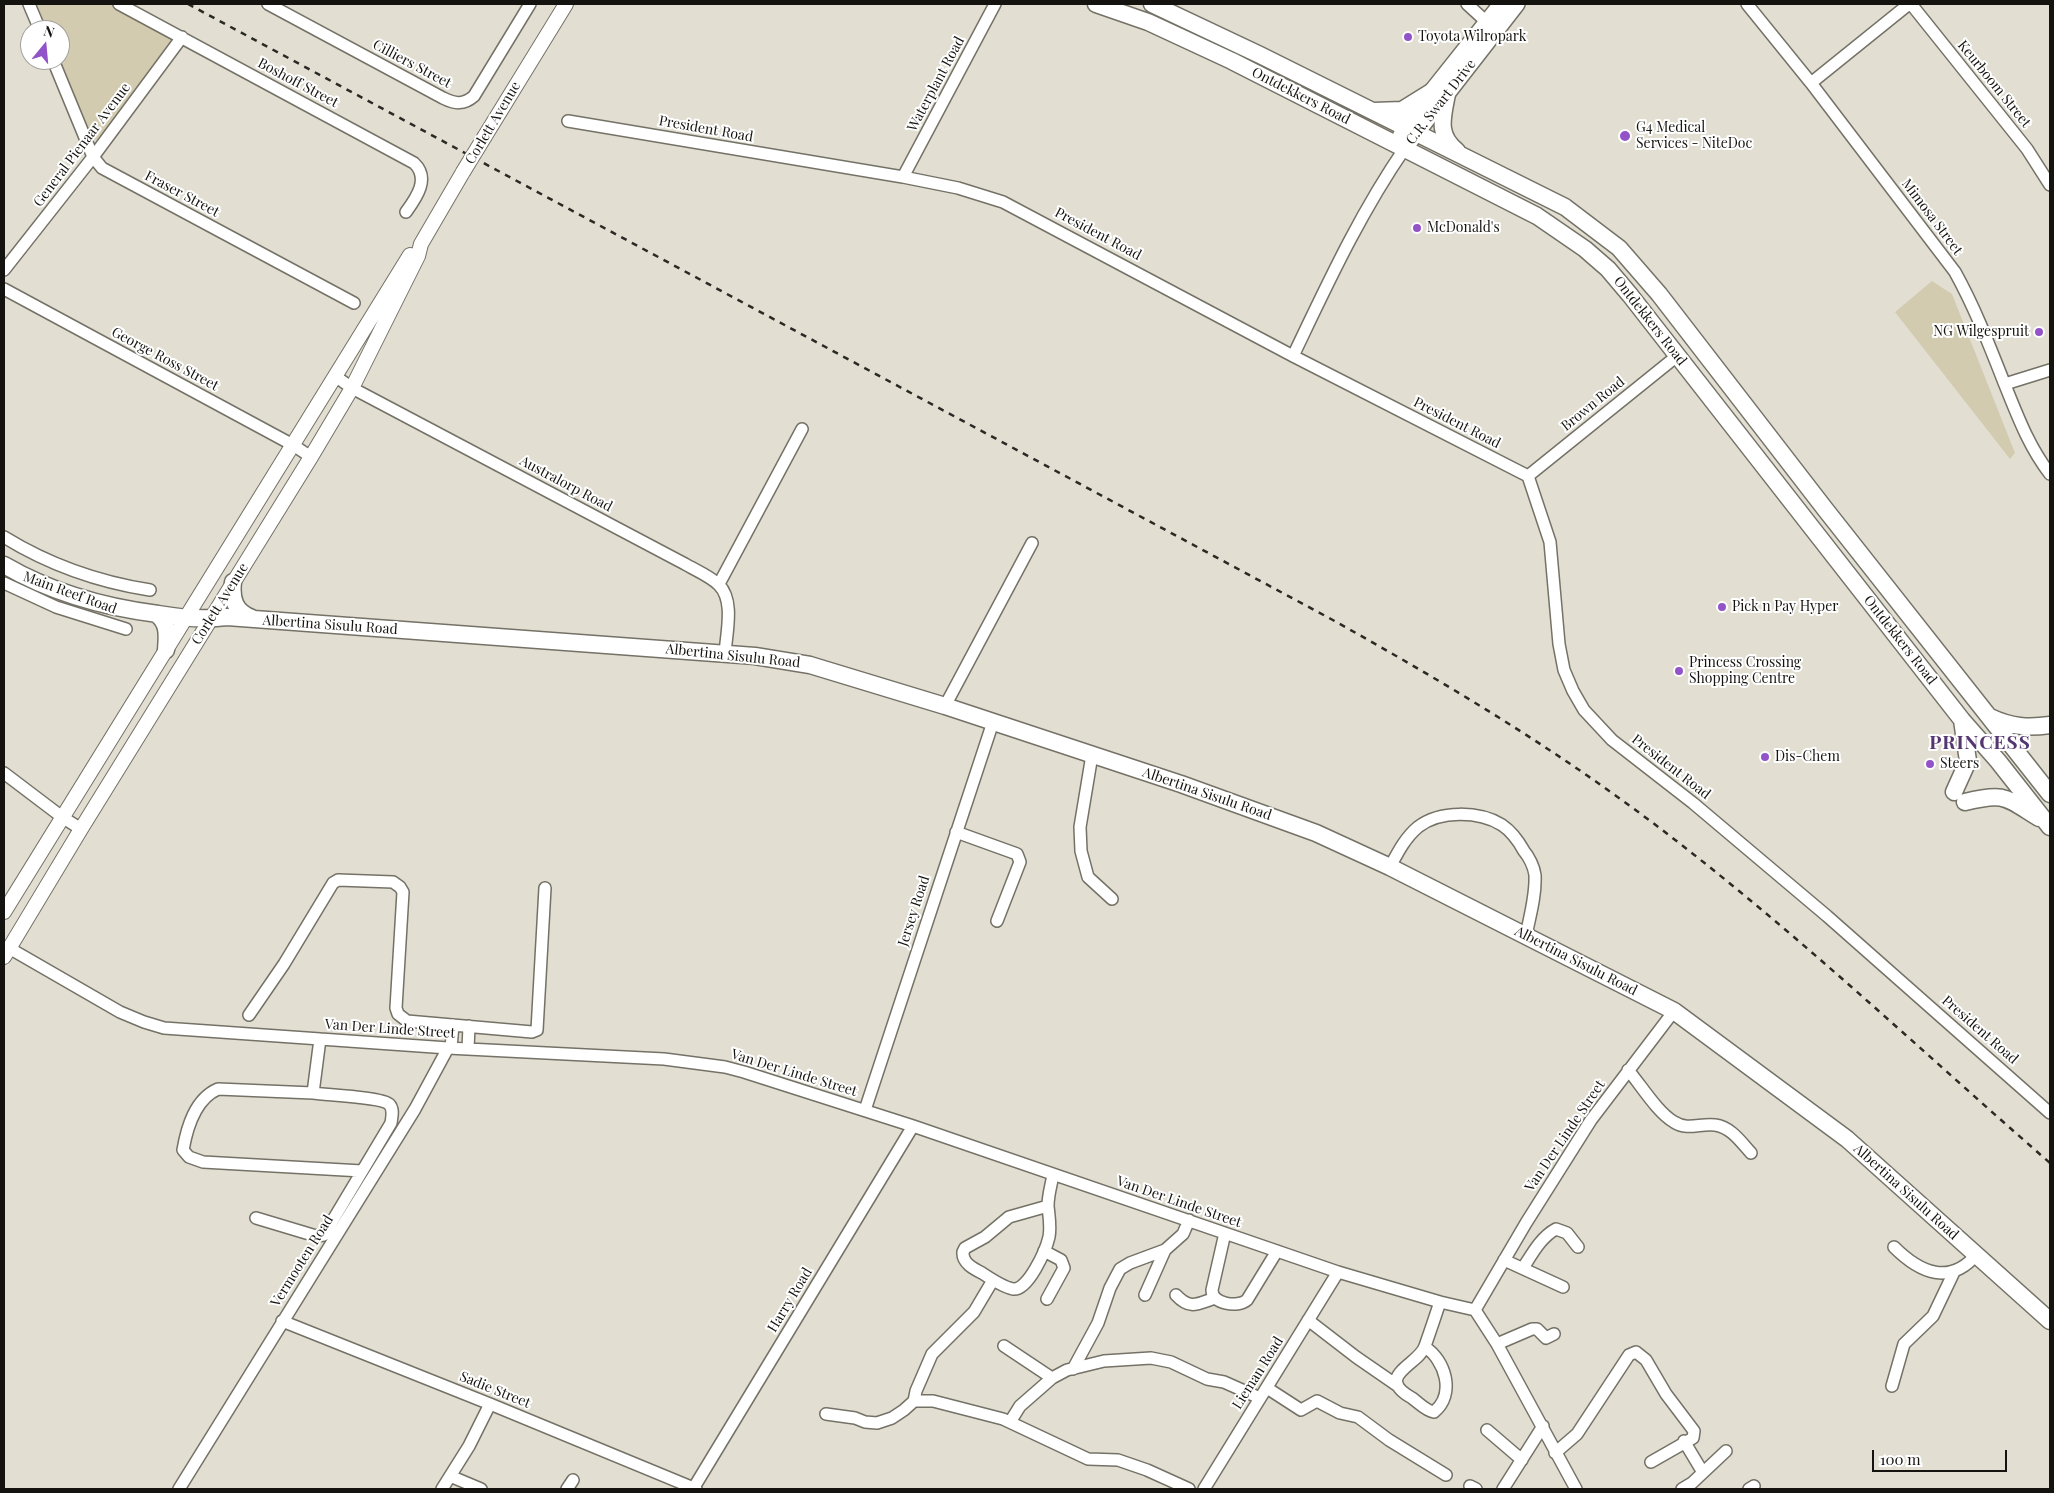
<!DOCTYPE html>
<style>
body{margin:0}
#map{position:relative;width:2054px;height:1493px;overflow:hidden;background:#e2dfd2;font-family:"Playfair Display",serif}
canvas{display:block}
.frame{position:absolute;inset:0;border:5px solid #14130f;pointer-events:none}
.north{position:absolute;left:20px;top:20px;width:50px;height:50px;box-sizing:border-box;background:#fff;border:1px solid #a1a19f;border-radius:50%;rotate:17deg;font-size:14px;font-weight:700;line-height:20px;text-align:center;color:#14130f}
.north::after{content:'';display:block;margin:auto;width:18px;height:22px;background:#9253c9;clip-path:polygon(50% 0,100% 100%,50% 72%,0 100%)}
.scale{position:absolute;left:1872px;top:1450px;width:135px;height:22px;box-sizing:border-box;border:2px solid #14130f;border-top:0;padding-left:6px;font-size:15px;line-height:18px;white-space:nowrap;color:#14130f;-webkit-text-stroke:4px #fff;paint-order:stroke}
</style>
<div id="map">
<canvas width="2054" height="1493"></canvas>
<div class="frame"></div>
<div class="north">N</div>
<div class="scale">100 m</div>
</div>
<script>
const g = document.querySelector('canvas').getContext('2d');
g.lineJoin = 'round';
function paint(path, color) {
  g.fillStyle = color;
  g.fill(path, 'evenodd');
}
function strokePath(path, color, width, dash) {
  g.strokeStyle = color;
  g.lineWidth = width;
  g.lineCap = dash ? 'butt' : 'round';
  g.setLineDash(dash || []);
  g.stroke(path);
}
function write(font, color, halo, rows, align = 'center') {
  g.font = font + ' "Playfair Display",serif';
  g.lineWidth = 4;
  g.setLineDash([]);
  g.textBaseline = 'middle';
  g.strokeStyle = halo;
  g.fillStyle = color;
  for (const [text, x, y, turn = 0] of rows) {
    g.save();
    g.translate(x, y);
    g.rotate((+turn || 0) * Math.PI / 180);
    g.textAlign = isNaN(turn) ? turn : align;
    if (halo) g.strokeText(text, 0, 0);
    g.fillText(text, 0, 0);
    g.restore();
  }
}
paint(new Path2D(`
 M36 4H114L174 39 171 46 101 139 94 140 91 136 59 60 60 30H47Z
 M1932 281 1952 294 2015 453 2010 459 1895 312Z`), '#d2cbaf');
const minor = new Path2D(`
 M29 4 40 30
 M119 4 414 163C430 178 417 197 406 212
 M268 4 443 98C455 104 464 105 474 96L530 4
 M1467 4 1491 26
 M1747 4 1811 83 1955 272C1975 308 1990 347 2005 385 2018 417 2029 447 2050 474
 M1911 4 2027 149 2050 185
 M53 60 93 157 102 168 354 303
 M1811 83 1909 4
 M568 121 903 177 958 188 1003 202 1293 356 1528 476 1550 542 1559 644 1564 670 1573 691 1584 710 1612 740 1693 803 1827 916 2050 1113
 M903 177 995 4
 M4 270 93 157 182 37
 M4 289 293 445 311 457
 M1293 356C1327 285 1360 213 1405 148
 M335 376 352 388 685 564C695 570 710 576 719 585 735 601 726 634 725 654
 M2005 384 2050 370
 M1528 476 1677 356
 M4 537C48 564 98 582 150 590
 M4 583 56 607 126 629
 M719 584 802 429
 M945 706 1032 543
 M1092 755 1080 827 1081 851 1088 877 1112 899
 M4 773 62 817 81 829
 M956 832 1017 854 1020 862 997 921
 M1390 867C1398 852 1405 838 1418 827 1440 810 1479 811 1502 825 1511 831 1519 842 1524 851 1529 857 1534 867 1535 875 1536 895 1530 916 1526 935
 M4 947 9 948 120 1012 144 1022 164 1028 448 1048 664 1059 725 1067 744 1072 913 1126 1338 1272 1440 1302 1475 1310
 M249 1015 284 964 333 883 338 880 393 882 400 887 403 892 396 1008 398 1014 407 1021 532 1032 537 1030 545 888
 M451 1048 453 1025
 M468 1049 469 1026
 M1628 1070C1641 1085 1657 1112 1674 1122 1688 1131 1700 1123 1715 1125 1731 1127 1741 1142 1751 1153
 M313 1093 218 1089C195 1099 187 1127 183 1150L189 1157 203 1162 362 1171
 M865 1110 993 722
 M1048 1206 1009 1217 985 1237 965 1248 963 1252C962 1263 974 1269 982 1273 991 1279 1003 1287 1013 1289 1028 1291 1046 1250 1049 1237 1051 1227 1049 1216 1048 1206 1048 1195 1051 1186 1053 1175
 M256 1218 316 1236 324 1235 391 1123C392 1116 394 1109 389 1104 381 1097 327 1095 313 1093L320 1039
 M1225 1233 1212 1290C1212 1304 1238 1308 1247 1300L1277 1251
 M1894 1247C1920 1273 1950 1286 1977 1254
 M1044 1251 1061 1260 1064 1268 1047 1299
 M1504 1260 1563 1287
 M1523 1268C1532 1254 1541 1237 1556 1229L1567 1233 1578 1247
 M1145 1295 1165 1250
 M1176 1295C1190 1310 1197 1304 1215 1298
 M1308 1320 1356 1357 1398 1386
 M282 1321 490 1404 696 1489
 M1497 1344 1532 1329H1537L1546 1338 1554 1334
 M1004 1346 1052 1378
 M1425 1347C1445 1360 1456 1394 1434 1412 1426 1411 1419 1403 1412 1398 1373 1376 1419 1365 1425 1346 1430 1332 1435 1317 1440 1302
 M1073 1369 1098 1323 1110 1288 1120 1269 1130 1263 1165 1250 1183 1234 1189 1220
 M1892 1386 1904 1344 1933 1316 1954 1272
 M1267 1388 1301 1410 1317 1401 1340 1413 1358 1417 1389 1440 1446 1475
 M914 1401H933L1003 1419 1088 1459 1118 1460 1147 1470 1189 1489
 M826 1414 855 1418 865 1422 877 1423 892 1418 904 1410 914 1401 916 1391 932 1354 974 1312 993 1280
 M1010 1422 1020 1406 1052 1378 1067 1370 1104 1361 1151 1358 1171 1362 1207 1379 1224 1382 1260 1398
 M1487 1430 1522 1460
 M1684 1441 1702 1471
 M1555 1453 1577 1434 1629 1355 1636 1352 1646 1360 1666 1394 1694 1431 1693 1438 1651 1462
 M450 1476 481 1489
 M1470 1486 1476 1489
 M179 1489 415 1109 448 1048
 M442 1489 469 1446 490 1404
 M567 1489 573 1480
 M693 1489 913 1126
 M1204 1489 1338 1272
 M1503 1489 1543 1426
 M1576 1489 1497 1344 1475 1310 1526 1223 1591 1120 1674 1011
 M1682 1489 1692 1483 1726 1451
 M1749 1489 1754 1486`);
const tertiary = new Path2D(`
 M485 136 566 4
 M4 912 410 255
 M4 957 81 829 311 457 352 388 418 256 421 244 463 172`);
const secondary = new Path2D(`
 M1397 144 1404 128 1431 92 1501 4
 M1405 148 1517 4`);
const primary = new Path2D(`
 M1096 4 1148 22 1232 61 1537 216 1585 249 1608 269 1630 295 1962 720 1998 761 2050 827
 M1152 4 1260 55 1565 207 1619 248 1659 294 1825 509 2050 794
 M1447 94C1443 116 1436 135 1457 151
 M1374 111 1402 110 1431 92
 M4 565C52 593 103 607 158 614 181 618 203 620 227 617L755 656 810 665 945 706 1181 784 1316 833 1390 867 1674 1011 1847 1139 2050 1321
 M233 582C231 599 235 612 252 618
 M156 614C169 623 167 636 166 650
 M1990 717C2011 727 2028 728 2050 725
 M1954 792 1968 761 1962 720
 M1965 802C2005 792 2005 797 2039 818`);
strokePath(minor, '#747166', 14);
strokePath(tertiary, '#747166', 16);
strokePath(secondary, '#747166', 18);
strokePath(primary, '#747166', 19);
strokePath(minor, '#fff', 11);
strokePath(tertiary, '#fff', 14);
strokePath(secondary, '#fff', 15);
strokePath(primary, '#fff', 16);
strokePath(new Path2D(`
 M188 4 1331 619C1442 681 1551 746 1653 823 1792 928 1919 1049 2050 1163`), '#2b2924', 2.5, [6, 6]);
const tertiaryBridge = new Path2D(`
 M463 172 485 136`);
strokePath(tertiaryBridge, '#747166', 16, []);
strokePath(tertiaryBridge, '#fff', 14);
for (const [x, y, r, color] of [
 [1408,37,5,"#9253c9"],
 [1625,136,6,"#9253c9"],
 [1417,228,5,"#9253c9"],
 [2039,332,5,"#9253c9"],
 [1722,607,5,"#9253c9"],
 [1679,671,5,"#9253c9"],
 [1765,757,5,"#9253c9"],
 [1930,764,5,"#9253c9"]
]) {
  const dot = new Path2D();
  dot.arc(x, y, r, 0, 2 * Math.PI);
  g.fillStyle = color;
  g.fill(dot);
  strokePath(dot, '#fff', 2);
}
write('14px', '#14130f', '#fff', [
 ["Toyota Wilropark",1418,37],
 ["G4 Medical",1636,128],
 ["Services - NiteDoc",1636,144],
 ["McDonald's",1427,228],
 ["NG Wilgespruit",2029,332,"right"],
 ["Pick n Pay Hyper",1732,607],
 ["Princess Crossing",1689,663],
 ["Shopping Centre",1689,679],
 ["Dis-Chem",1775,757],
 ["Steers",1940,764]
], 'left');
write('14px', '#14130f', '#fff', [
 ["Cilliers Street",412,64,28],
 ["Boshoff Street",298,83,28],
 ["Waterplant Road",936,84,-62],
 ["Keurboom Street",1994,84,51],
 ["Ontdekkers Road",1301,96,27],
 ["C.R. Swart Drive",1441,102,-52],
 ["Corlett Avenue",493,123,-59],
 ["President Road",706,129,10],
 ["General Pienaar Avenue",82,145,-53],
 ["Fraser Street",182,194,28],
 ["Mimosa Street",1932,217,53],
 ["President Road",1098,234,28],
 ["Ontdekkers Road",1650,321,52],
 ["George Ross Street",165,359,28],
 ["Brown Road",1593,404,-39],
 ["President Road",1457,423,27],
 ["Australorp Road",566,484,28],
 ["Main Reef Road",70,593,20],
 ["Corlett Avenue",220,604,-58],
 ["Albertina Sisulu Road",330,625,4],
 ["Ontdekkers Road",1900,640,52],
 ["Albertina Sisulu Road",733,656,6],
 ["President Road",1671,767,38],
 ["Albertina Sisulu Road",1207,794,19],
 ["Jersey Road",914,911,-72],
 ["Albertina Sisulu Road",1576,961,27],
 ["Van Der Linde Street",390,1029,4],
 ["President Road",1980,1030,41],
 ["Van Der Linde Street",794,1073,17],
 ["Van Der Linde Street",1565,1136,-56],
 ["Albertina Sisulu Road",1906,1192,42],
 ["Van Der Linde Street",1179,1202,19],
 ["Vermooten Road",302,1261,-58],
 ["Harry Road",790,1300,-59],
 ["Lieman Road",1258,1373,-58],
 ["Sadie Street",495,1390,22]
]);
g.letterSpacing = '1px';
write('bold 19px', '#543671', '#fff', [
 ["PRINCESS",1980,743]
]);
g.letterSpacing = '0px';
</script>
